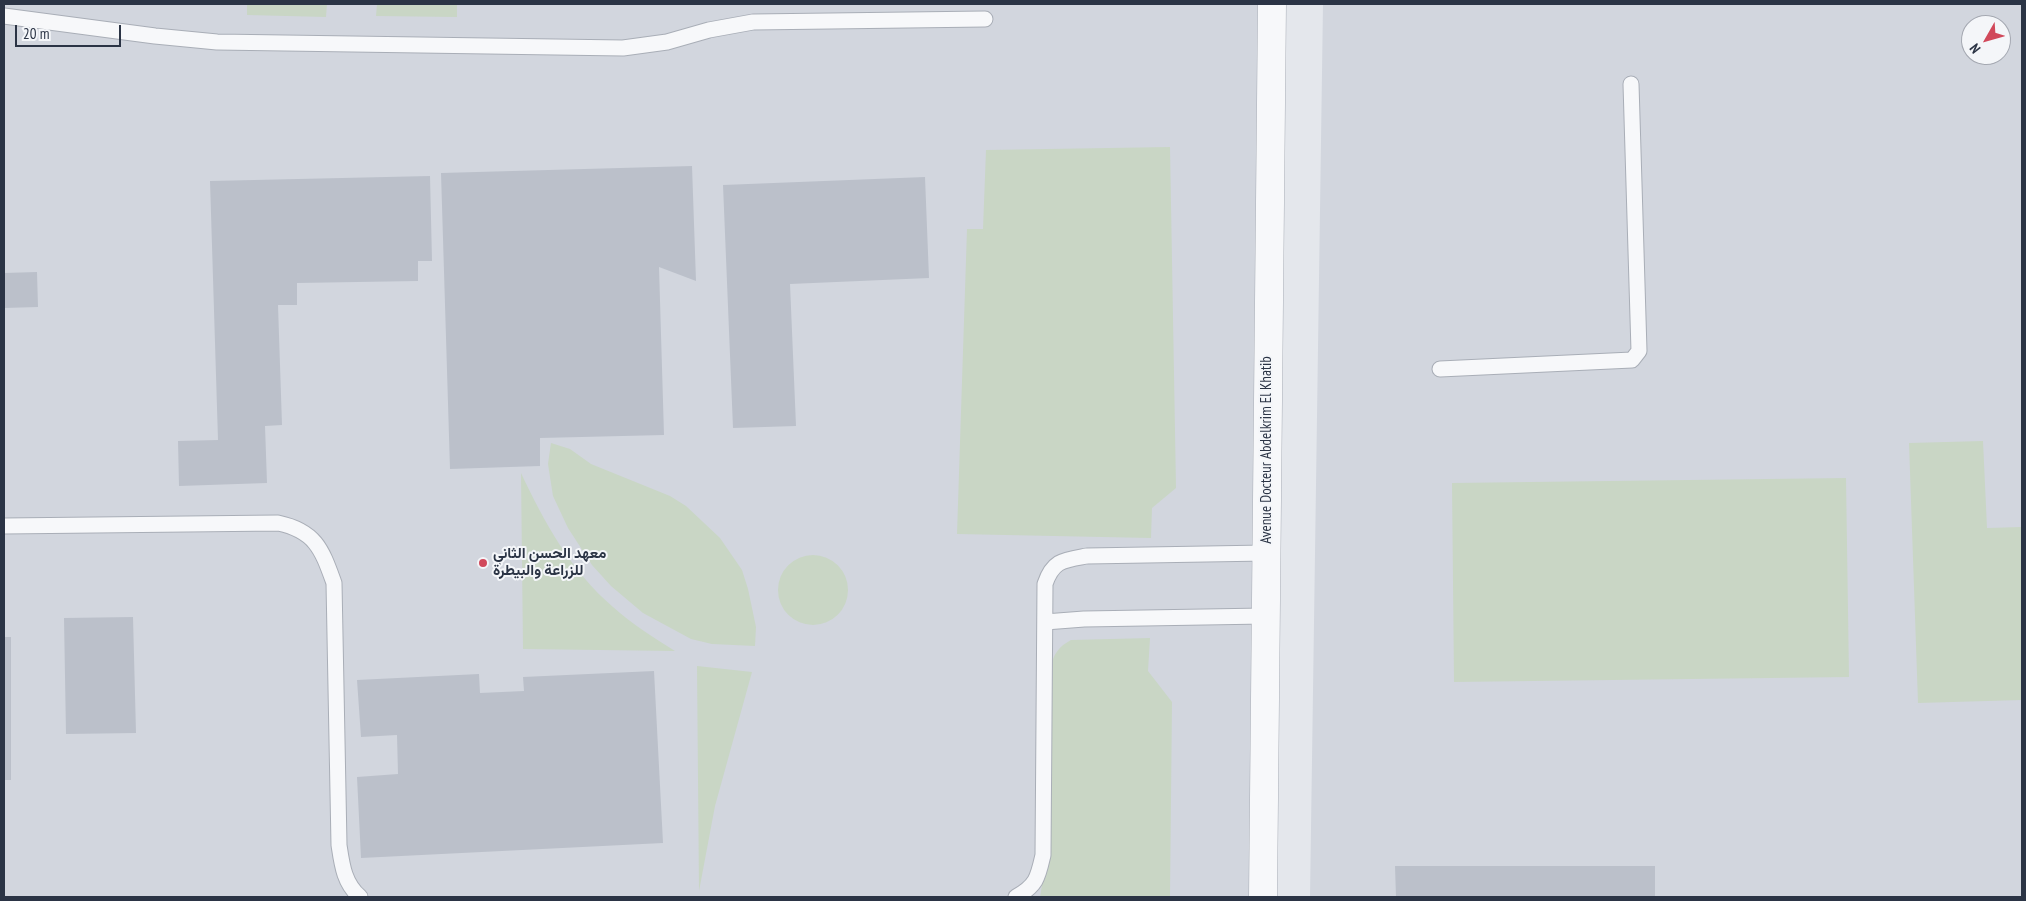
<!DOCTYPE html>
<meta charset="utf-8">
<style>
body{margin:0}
#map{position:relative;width:2026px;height:901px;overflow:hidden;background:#e4e7ec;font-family:"PT Sans Narrow",sans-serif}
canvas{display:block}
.frame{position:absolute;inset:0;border:5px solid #2b3445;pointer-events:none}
.north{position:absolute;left:1961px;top:15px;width:50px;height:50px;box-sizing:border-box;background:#f4f6f9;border:1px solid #a4a8b1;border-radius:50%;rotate:232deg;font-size:14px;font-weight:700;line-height:20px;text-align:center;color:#2b3445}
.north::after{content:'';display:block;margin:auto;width:18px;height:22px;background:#d1495b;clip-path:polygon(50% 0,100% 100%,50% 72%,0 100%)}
.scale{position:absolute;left:15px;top:25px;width:106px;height:22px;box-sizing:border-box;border:2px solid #2b3445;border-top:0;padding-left:6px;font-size:15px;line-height:18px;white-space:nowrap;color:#2b3445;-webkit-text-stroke:4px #f4f6f9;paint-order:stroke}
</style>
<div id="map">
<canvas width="2026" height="901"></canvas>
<div class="frame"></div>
<div class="north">N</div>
<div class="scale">20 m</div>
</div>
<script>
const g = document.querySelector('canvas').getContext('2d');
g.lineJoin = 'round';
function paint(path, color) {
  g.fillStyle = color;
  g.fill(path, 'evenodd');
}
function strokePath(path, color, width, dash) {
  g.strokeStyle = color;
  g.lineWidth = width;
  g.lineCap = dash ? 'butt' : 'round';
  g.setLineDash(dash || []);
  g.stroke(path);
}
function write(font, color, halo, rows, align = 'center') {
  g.font = font + ' "PT Sans Narrow",Vazirmatn,sans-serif';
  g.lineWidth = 4;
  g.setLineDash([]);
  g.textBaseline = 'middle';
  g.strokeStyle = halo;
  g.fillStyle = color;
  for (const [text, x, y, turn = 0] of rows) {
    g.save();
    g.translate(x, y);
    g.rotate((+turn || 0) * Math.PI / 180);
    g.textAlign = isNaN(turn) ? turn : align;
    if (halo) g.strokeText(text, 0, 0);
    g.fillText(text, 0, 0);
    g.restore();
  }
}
paint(new Path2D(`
 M4 4H1263L1249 897H4Z
 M1323 4H2022V897H1310ZM1971 25H2001V55H1971Z`), '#d2d6de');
paint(new Path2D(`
 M247 4H327L326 17 247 15Z
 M377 4H457V17L376 16Z
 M1170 147 1176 488 1152 508 1151 538 957 534 967 229H983L986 150Z
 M1983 441 1987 528 2022 527V700L1918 703 1909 443Z
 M551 443 570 449 591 464 670 496 686 506 720 538 742 570 748 589 756 627 755 646 712 644 691 639 643 613 611 586 592 565 568 528 553 496 548 464Z
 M521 473C544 522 571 571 613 607 632 624 654 638 675 651L523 649Z
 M1846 478 1849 677 1454 682 1452 483Z
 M778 590a35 35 0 1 1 70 0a35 35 0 1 1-70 0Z
 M1150 638 1148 671 1172 702 1170 897H1040L1042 885 1050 668C1054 654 1058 647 1071 640Z
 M697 666 752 672 715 806 699 891Z`), '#c9d6c5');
paint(new Path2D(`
 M692 166 696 281 659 267 664 435 540 438V466L450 469 441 173Z
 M430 176 432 261H418V281L297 283V305H278L282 425 265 426 267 483 179 486 178 441 218 440 210 181Z
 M925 177 929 278 790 284 796 426 733 428 723 185Z
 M37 272 38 307 4 308V273Z
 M133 617 136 733 66 734 64 618Z
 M4 637H11V780H4Z
 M654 671 663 843 361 858 357 777 398 774 397 735 361 737 357 680 479 674 480 693 524 691 523 677Z
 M1395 866H1655V897H1396Z`), '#bbc0ca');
const service = new Path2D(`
 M4 16 155 36 217 42 623 48 667 42 709 30 753 22 985 19
 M1440 369 1632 360 1639 351 1631 84
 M4 526 278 523C316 531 322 550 334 583L339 845C342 865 344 883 360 897
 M1045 622 1084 619 1265 616
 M1016 897C1037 885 1038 877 1043 855L1045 584C1053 560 1064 560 1087 556L1266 553`);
const tertiary = new Path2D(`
 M1263 897 1272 4`);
strokePath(service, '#a9aeb7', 17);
strokePath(tertiary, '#a9aeb7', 29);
strokePath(service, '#f7f8fa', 15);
strokePath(tertiary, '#f7f8fa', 28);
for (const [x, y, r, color] of [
 [483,563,5,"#d1495b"]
]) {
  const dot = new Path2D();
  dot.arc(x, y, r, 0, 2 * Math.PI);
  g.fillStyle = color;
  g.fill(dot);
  strokePath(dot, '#f4f6f9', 2);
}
write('15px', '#2b3445', '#f4f6f9', [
 ["Avenue Docteur Abdelkrim El Khatib",1267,450,-90]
]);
write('bold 15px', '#2b3445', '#f4f6f9', [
 ["معهد الحسن الثاني",493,554],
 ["للزراعة والبيطرة",493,571]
], 'left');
</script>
